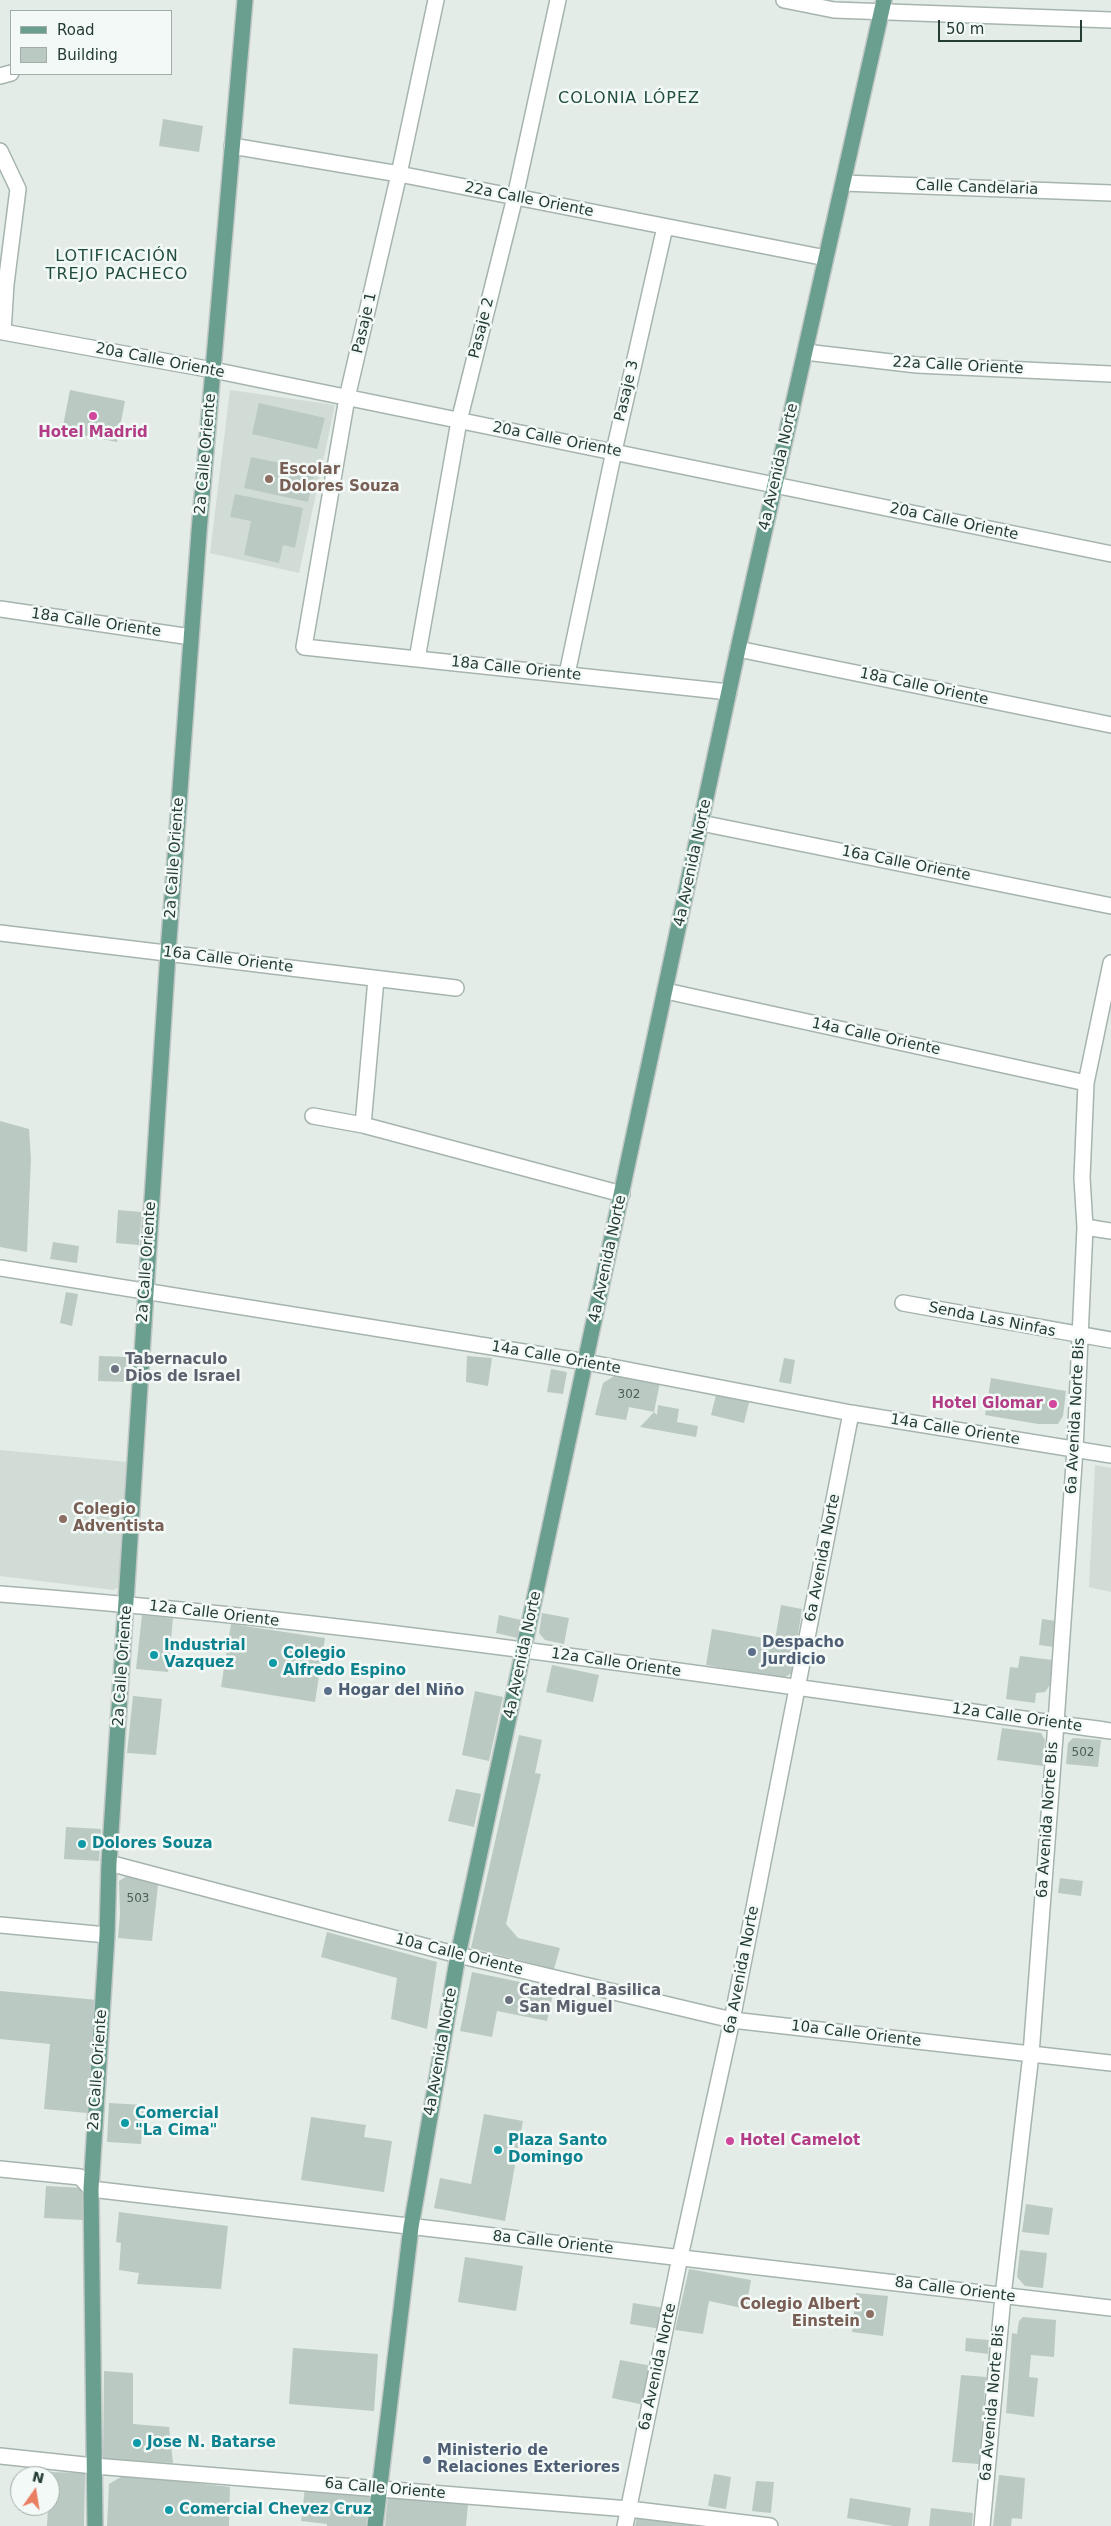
<!DOCTYPE html>
<meta charset="utf-8">
<style>
body{margin:0}
#map{position:relative;width:1111px;height:2526px;overflow:hidden;background:#e3ece7;font-family:"DejaVu Sans",sans-serif}
canvas{display:block}
.legend{position:absolute;left:10px;top:10px;width:162px;height:65px;box-sizing:border-box;background:#f3f9f6;border:1px solid #a0ada8;margin:0;padding:6px 9px;list-style:none;font-size:15px;color:#243c34}
.legend li{display:flex;align-items:center;gap:10px;height:25px}
.legend b{width:25px;border:1px solid #a0ada8}
.north{position:absolute;left:10px;top:2466px;width:50px;height:50px;box-sizing:border-box;background:#f3f9f6;border:1px solid #a0ada8;border-radius:50%;rotate:13deg;font-size:14px;font-weight:700;line-height:20px;text-align:center;color:#243c34}
.north::after{content:'';display:block;margin:auto;width:18px;height:22px;background:#ea7e63;clip-path:polygon(50% 0,100% 100%,50% 72%,0 100%)}
.scale{position:absolute;left:938px;top:20px;width:144px;height:22px;box-sizing:border-box;border:2px solid #243c34;border-top:0;padding-left:6px;font-size:15px;line-height:18px;white-space:nowrap;color:#243c34;-webkit-text-stroke:4px #f3f9f6;paint-order:stroke}
</style>
<div id="map">
<canvas width="1111" height="2526"></canvas>
<ul class="legend">
<li><b style="height:6px;background:#6a9f8f"></b>Road</li>
<li><b style="height:14px;background:#bbc9c3"></b>Building</li>
</ul>
<div class="north">N</div>
<div class="scale">50 m</div>
</div>
<script>
const g = document.querySelector('canvas').getContext('2d');
g.lineJoin = 'round';
function paint(path, color) {
  g.fillStyle = color;
  g.fill(path, 'evenodd');
}
function strokePath(path, color, width, dash) {
  g.strokeStyle = color;
  g.lineWidth = width;
  g.lineCap = dash ? 'butt' : 'round';
  g.setLineDash(dash || []);
  g.stroke(path);
}
function write(font, color, halo, rows, align = 'center') {
  g.font = font + ' "DejaVu Sans",sans-serif';
  g.lineWidth = 5;
  g.setLineDash([]);
  g.textBaseline = 'middle';
  g.strokeStyle = halo;
  g.fillStyle = color;
  for (const [text, x, y, turn = 0] of rows) {
    g.save();
    g.translate(x, y);
    g.rotate((+turn || 0) * Math.PI / 180);
    g.textAlign = isNaN(turn) ? turn : align;
    if (halo) g.strokeText(text, 0, 0);
    g.fillText(text, 0, 0);
    g.restore();
  }
}
paint(new Path2D(`
 M230 390 335 405 299 573 210 553Z
 M0 1450 128 1462 123 1585 113 1590 0 1576Z
 M1095 1465 1111 1468V1592L1089 1587Z`), '#d1dcd6');
paint(new Path2D(`
 M163 119 203 126 199 152 159 146Z
 M70 390 125 401 117 442 62 431Z
 M259 403 325 418 317 449 252 434Z
 M251 457 315 470 308 502 244 488Z
 M235 494 303 508 295 548 283 545 279 563 244 555 251 521 230 517Z
 M0 1121 29 1129 31 1159 27 1252 0 1247Z
 M118 1210 142 1212 139 1245 116 1243Z
 M53 1242 79 1246 77 1263 50 1259Z
 M66 1292 78 1294 72 1326 60 1323Z
 M99 1356 131 1357 130 1382 98 1381Z
 M467 1356 492 1358 488 1386 466 1382Z
 M784 1358 795 1360 791 1384 779 1382Z
 M551 1369 567 1372 563 1394 547 1392Z
 M616 1375 660 1382 654 1412 629 1407 626 1420 595 1415 603 1383Z
 M991 1378 1066 1391 1063 1416 1058 1424H1038L985 1415Z
 M717 1391 750 1399 744 1423 711 1415Z
 M658 1405 679 1409 677 1422 698 1426 696 1437 640 1427 654 1412 657 1415Z
 M781 1605 802 1609 792 1673 783 1678 706 1665 712 1629 775 1640Z
 M542 1613 569 1618 564 1644 545 1640 539 1633Z
 M142 1615 173 1618 168 1672 136 1669Z
 M499 1615 521 1620 518 1638 496 1633Z
 M1042 1619 1056 1621 1054 1647 1039 1645Z
 M231 1624 325 1638 315 1702 221 1687Z
 M1020 1656 1053 1660 1050 1685 1045 1692 1036 1693 1035 1703 1006 1699 1010 1667 1018 1668Z
 M552 1665 599 1675 593 1702 546 1692Z
 M475 1691 503 1697 489 1761 462 1755Z
 M133 1696 162 1699 156 1755 127 1753Z
 M1002 1728 1041 1733 1045 1740 1043 1766 997 1760Z
 M519 1735 542 1740 535 1773 541 1774 506 1924 518 1938 560 1948 554 1969 471 1948Z
 M1073 1738 1101 1740 1098 1767 1066 1764 1068 1743Z
 M456 1789 481 1794 474 1827 448 1821Z
 M66 1827 101 1829 99 1861 64 1859Z
 M129 1875 158 1885 152 1941 118 1938 120 1914 119 1881Z
 M1060 1878 1083 1881 1081 1896 1058 1893Z
 M327 1932 437 1962 427 2029 391 2019 397 1978 321 1957Z
 M472 1972 554 1989 547 2021 497 2011 492 2037 460 2031Z
 M0 1991 98 2000 87 2113 44 2109 50 2044 0 2039Z
 M109 2103 144 2105 141 2144 107 2142Z
 M484 2114 523 2121 505 2221 434 2208 440 2178 471 2184Z
 M311 2117 366 2125 364 2137 392 2141 384 2192 301 2180Z
 M46 2186 84 2188 83 2220 44 2218Z
 M1026 2204 1053 2208 1049 2235 1022 2232Z
 M119 2212 228 2226 221 2289 137 2284 139 2273 119 2270 121 2243 116 2242Z
 M1020 2250 1047 2253 1043 2288 1025 2286 1017 2277Z
 M465 2257 523 2266 516 2311 458 2302Z
 M689 2269 751 2280 746 2309 709 2301 703 2334 675 2330Z
 M856 2293 888 2296 883 2336 852 2332Z
 M633 2303 664 2308 661 2329 630 2324Z
 M1023 2317 1056 2320 1054 2357 1031 2355 1029 2377 1038 2378 1034 2417 1006 2413 1012 2333 1017 2334 1019 2321Z
 M966 2338 989 2340 988 2354 965 2351Z
 M293 2348 378 2354 374 2411 289 2404Z
 M620 2360 652 2366 644 2405 612 2398Z
 M104 2371 133 2373V2424L169 2427 173 2463 103 2459Z
 M961 2375 986 2377 979 2464 952 2462Z
 M49 2472 85 2473 84 2526H47L48 2506H50Z
 M714 2474 731 2477 726 2509 708 2506Z
 M124 2475 230 2487 229 2526H107L109 2484Z
 M999 2475 1025 2478 1022 2519 1012 2518 1011 2526H993Z
 M756 2481 774 2482 771 2513 752 2511Z
 M305 2488 370 2496 366 2526H327V2524L301 2521Z
 M388 2496 468 2504 466 2526H385Z
 M850 2498 911 2508 908 2526H893L847 2518Z
 M931 2508 973 2513 972 2526H929Z
 M637 2516 695 2525V2526H635Z`), '#bbc9c3');
const minor = new Path2D(`
 M436 0 399 174 347 398 304 647 729 692
 M784 0 834 10 1111 20
 M0 76 11 73
 M232 146 399 174 826 258
 M0 151 18 189 6 284 3 332 213 370 1111 554
 M843 183 1111 193
 M805 352 917 365 1111 374
 M0 609 191 637
 M738 649 1111 725
 M417 659 459 421 515 197 558 0
 M567 674 614 451 665 227
 M701 823 1111 906
 M0 933 456 988
 M666 991 1086 1083
 M313 1116 363 1125 622 1194
 M363 1125 376 979
 M1085 1227 1111 1231
 M0 1268 586 1362 851 1413 1111 1455
 M903 1303 1111 1340
 M0 1594C372 1622 741 1681 1111 1731
 M109 1863 458 1955 732 2020 1111 2063
 M0 1925 107 1935
 M0 2169 80 2177 91 2189 1111 2308
 M0 2456 94 2466 629 2509 770 2526
 M625 2526 680 2257 732 2020 851 1413
 M982 2526 1003 2296 1031 2054 1056 1723 1075 1449 1085 1227 1082 1178 1086 1083 1111 963`);
const major = new Path2D(`
 M95 2526 91 2189 107 1935 109 1863 168 953 199 532 245 0
 M375 2526 411 2227 458 1955 738 649 884 0`);
strokePath(minor, '#a6b4ae', 18);
strokePath(major, '#c2c8c6', 18);
strokePath(minor, '#fff', 15);
strokePath(major, '#6a9f8f', 15);
for (const [x, y, r, color] of [
 [93,416,5,"#d1479c"],
 [269,479,5,"#8d6e63"],
 [115,1369,5,"#6b7280"],
 [1053,1404,5,"#d1479c"],
 [63,1519,5,"#8d6e63"],
 [752,1652,5,"#5c6f8a"],
 [154,1655,5,"#0f9aa8"],
 [273,1663,5,"#0f9aa8"],
 [328,1691,5,"#5c6f8a"],
 [82,1844,5,"#0f9aa8"],
 [509,2000,5,"#6b7280"],
 [125,2123,5,"#0f9aa8"],
 [730,2141,5,"#d1479c"],
 [498,2150,5,"#0f9aa8"],
 [870,2314,5,"#8d6e63"],
 [137,2443,5,"#0f9aa8"],
 [427,2460,5,"#5c6f8a"],
 [169,2510,5,"#0f9aa8"]
]) {
  const dot = new Path2D();
  dot.arc(x, y, r, 0, 2 * Math.PI);
  g.fillStyle = color;
  g.fill(dot);
  strokePath(dot, '#f3f9f6', 2);
}
write('12px', '#4a5f58', null, [
 ["302",629,1395],
 ["502",1083,1753],
 ["503",138,1899]
]);
write('15px', '#243c34', '#f3f9f6', [
 ["Calle Candelaria",977,188,2],
 ["22a Calle Oriente",529,200,11],
 ["Pasaje 1",365,323,-77],
 ["Pasaje 2",482,328,-76],
 ["20a Calle Oriente",160,361,11],
 ["22a Calle Oriente",958,366,3],
 ["Pasaje 3",627,391,-77],
 ["20a Calle Oriente",557,440,11],
 ["2a Calle Oriente",206,454,-85],
 ["4a Avenida Norte",779,467,-77],
 ["20a Calle Oriente",954,522,12],
 ["18a Calle Oriente",96,623,8],
 ["18a Calle Oriente",516,669,6],
 ["18a Calle Oriente",924,687,12],
 ["2a Calle Oriente",175,858,-86],
 ["4a Avenida Norte",693,863,-78],
 ["16a Calle Oriente",906,864,11],
 ["16a Calle Oriente",228,960,7],
 ["14a Calle Oriente",876,1037,12],
 ["4a Avenida Norte",608,1259,-78],
 ["2a Calle Oriente",147,1262,-86],
 ["Senda Las Ninfas",992,1320,11],
 ["14a Calle Oriente",556,1358,10],
 ["6a Avenida Norte Bis",1076,1416,-87],
 ["14a Calle Oriente",955,1430,9],
 ["6a Avenida Norte",823,1558,-79],
 ["12a Calle Oriente",214,1614,7],
 ["4a Avenida Norte",523,1655,-78],
 ["12a Calle Oriente",616,1663,8],
 ["2a Calle Oriente",123,1666,-86],
 ["12a Calle Oriente",1017,1718,8],
 ["6a Avenida Norte Bis",1048,1820,-86],
 ["10a Calle Oriente",459,1955,14],
 ["6a Avenida Norte",742,1970,-79],
 ["10a Calle Oriente",856,2034,7],
 ["4a Avenida Norte",441,2052,-80],
 ["2a Calle Oriente",98,2070,-86],
 ["8a Calle Oriente",553,2243,6],
 ["8a Calle Oriente",955,2290,7],
 ["6a Avenida Norte",658,2367,-78],
 ["6a Avenida Norte Bis",993,2403,-85],
 ["6a Calle Oriente",385,2489,5]
]);
write('bold 15px', '#b23c85', '#f3f9f6', [
 ["Hotel Madrid",93,433],
 ["Hotel Glomar",1043,1404,"right"],
 ["Hotel Camelot",740,2141,"left"]
]);
write('bold 15px', '#785e54', '#f3f9f6', [
 ["Escolar",279,470],
 ["Dolores Souza",279,487],
 ["Colegio",73,1510],
 ["Adventista",73,1527],
 ["Colegio Albert",860,2305,"right"],
 ["Einstein",860,2322,"right"]
], 'left');
write('bold 15px', '#5b616d', '#f3f9f6', [
 ["Tabernaculo",125,1360],
 ["Dios de Israel",125,1377],
 ["Catedral Basilica",519,1991],
 ["San Miguel",519,2008]
], 'left');
write('bold 15px', '#4e5e75', '#f3f9f6', [
 ["Despacho",762,1643],
 ["Jurdicio",762,1660],
 ["Hogar del Niño",338,1691],
 ["Ministerio de",437,2451],
 ["Relaciones Exteriores",437,2468]
], 'left');
write('bold 15px', '#0d838f', '#f3f9f6', [
 ["Industrial",164,1646],
 ["Vazquez",164,1663],
 ["Colegio",283,1654],
 ["Alfredo Espino",283,1671],
 ["Dolores Souza",92,1844],
 ["Comercial",135,2114],
 ["\"La Cima\"",135,2131],
 ["Plaza Santo",508,2141],
 ["Domingo",508,2158],
 ["Jose N. Batarse",147,2443],
 ["Comercial Chevez Cruz",179,2510]
], 'left');
g.letterSpacing = '1px';
write('16px', '#214d40', '#f3f9f6', [
 ["COLONIA LÓPEZ",629,99],
 ["LOTIFICACIÓN",117,257],
 ["TREJO PACHECO",117,275]
]);
g.letterSpacing = '0px';
</script>
